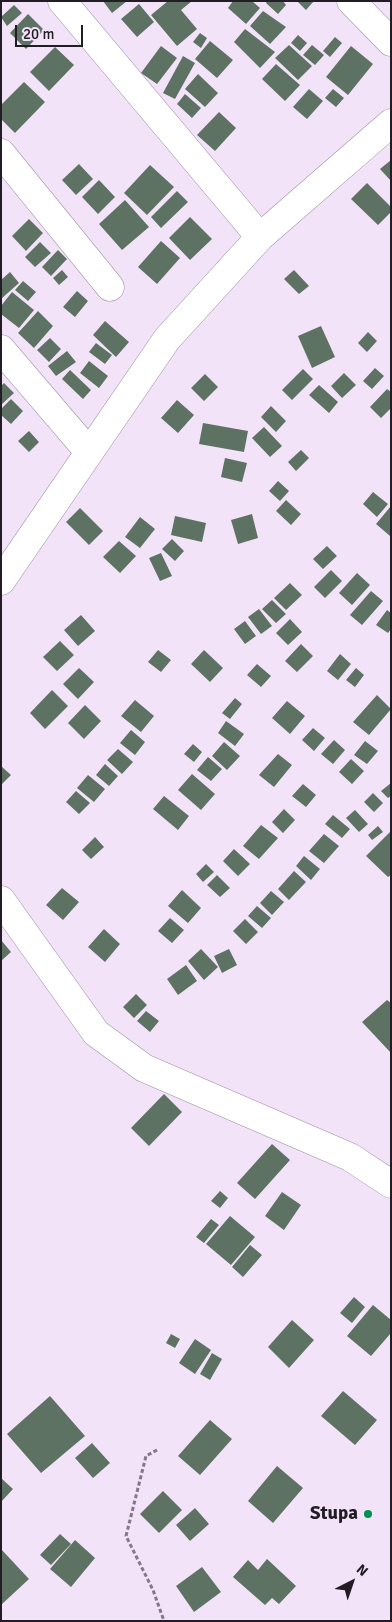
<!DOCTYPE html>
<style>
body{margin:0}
#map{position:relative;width:392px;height:1622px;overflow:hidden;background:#f2e3f8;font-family:Signika,sans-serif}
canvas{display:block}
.frame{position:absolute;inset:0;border:2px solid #221c24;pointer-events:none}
.north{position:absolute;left:327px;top:1557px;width:50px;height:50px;-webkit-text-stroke:4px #f2e3f8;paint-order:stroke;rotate:41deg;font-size:14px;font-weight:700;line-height:20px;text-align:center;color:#221c24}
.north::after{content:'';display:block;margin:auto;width:18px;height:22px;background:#221c24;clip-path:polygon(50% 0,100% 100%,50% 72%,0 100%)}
.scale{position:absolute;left:15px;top:25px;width:68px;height:22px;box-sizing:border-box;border:2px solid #221c24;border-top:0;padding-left:6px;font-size:15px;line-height:18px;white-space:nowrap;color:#221c24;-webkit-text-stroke:4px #f2e3f8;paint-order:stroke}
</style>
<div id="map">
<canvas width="392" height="1622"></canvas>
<div class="frame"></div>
<div class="north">N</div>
<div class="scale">20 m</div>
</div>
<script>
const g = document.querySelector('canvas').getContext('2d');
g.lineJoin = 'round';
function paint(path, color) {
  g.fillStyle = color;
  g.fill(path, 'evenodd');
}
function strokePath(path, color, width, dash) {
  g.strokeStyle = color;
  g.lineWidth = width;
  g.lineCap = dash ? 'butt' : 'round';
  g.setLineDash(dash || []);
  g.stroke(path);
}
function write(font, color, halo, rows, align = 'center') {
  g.font = font + ' Signika,sans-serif';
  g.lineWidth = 4;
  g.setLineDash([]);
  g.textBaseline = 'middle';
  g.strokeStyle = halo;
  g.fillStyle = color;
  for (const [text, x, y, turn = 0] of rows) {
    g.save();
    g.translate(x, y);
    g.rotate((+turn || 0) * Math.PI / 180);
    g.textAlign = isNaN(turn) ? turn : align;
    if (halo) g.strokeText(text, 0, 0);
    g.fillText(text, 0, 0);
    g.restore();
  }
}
paint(new Path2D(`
 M103 1H127L112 13Z
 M168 1H192L181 10 197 29 177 46 151 15Z
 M233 1H252L260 8 246 24 228 8Z
 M267 1H283L286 5 278 14 266 3Z
 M297 1H314L306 10Z
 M139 4 154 22 137 37 121 19Z
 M14 5 22 13 7 26 1 17Z
 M263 11 286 27 270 44 250 26Z
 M28 14 44 30 26 49 10 33Z
 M245 29 275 52 260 68 234 42Z
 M200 33 207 38 201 48 193 42Z
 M298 35 307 43 300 51 291 43Z
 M335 37 342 43 330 57 323 51Z
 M210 41 233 60 217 78 195 59Z
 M289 45 312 66 298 80 275 58Z
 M312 45 324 55 315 65 303 55Z
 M161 46 177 58 157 84 141 73Z
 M351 46 373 64 348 95 326 77Z
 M55 47 74 65 49 91 30 72Z
 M183 56 195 63 175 99 163 93Z
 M276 64 300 85 285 101 262 79Z
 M198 74 218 93 205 107 185 89Z
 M24 82 45 102 15 133 1 119V105Z
 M309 89 323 101 307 119 293 107Z
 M333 89 344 98 336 107 325 98Z
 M185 94 201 108 192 118 177 104Z
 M219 112 236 128 215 151 197 135Z
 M391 160V181L380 169Z
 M79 164 93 179 76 195 62 180Z
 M150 165 174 187 147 215 124 193Z
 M99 180 115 197 98 214 82 197Z
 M367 183 391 207V212L378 225 351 199Z
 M177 191 188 202 161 228 151 217Z
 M125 200 149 227 122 250 99 224Z
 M190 217 212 239 190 260 169 238Z
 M29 219 43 233 26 251 12 236Z
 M161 241 180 258 157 284 138 267Z
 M40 242 51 253 35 267 25 257Z
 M58 250 67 259 51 276 42 267Z
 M62 270 68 277 59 285 53 278Z
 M294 270 309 286 299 294 284 279Z
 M10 272 19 283 1 299V280Z
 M23 281 36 292 28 301 15 290Z
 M77 291 88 301 75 317 63 307Z
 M12 292 34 310 19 328 1 314V306Z
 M38 311 53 326 34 348 18 333Z
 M105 321 129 342 116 357 93 335Z
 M321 326 335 357 312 368 298 336Z
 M368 332 377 341 367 352 358 343Z
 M50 338 61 349 49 362 37 350Z
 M96 343 112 355 105 364 89 352Z
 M67 351 76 362 56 376 48 366Z
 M89 361 108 376 99 388 80 373Z
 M375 368 384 376 372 389 363 381Z
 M303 369 313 379 292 400 282 390Z
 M70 370 91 390 83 399 62 379Z
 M344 373 356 385 342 398 331 386Z
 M205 374 218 387 204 401 191 388Z
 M4 383 14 393 1 405V386Z
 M319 385 338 402 329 413 309 395Z
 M387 389 391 392V408L381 418 370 407Z
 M11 399 23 411 11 424 1 415V409Z
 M177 400 194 415 178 433 161 418Z
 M271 406 286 421 276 432 261 417Z
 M203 423 248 431 244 452 199 444Z
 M264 427 282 446 270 457 252 438Z
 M29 431 39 442 29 452 18 441Z
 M301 450 309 458 296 471 288 462Z
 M225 458 247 463 242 482 221 477Z
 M278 481 289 491 280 501 269 491Z
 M373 492 388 504 377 517 363 504Z
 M286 500 301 514 291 525 276 511Z
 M391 506V534L390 536 376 524Z
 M80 508 103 531 89 545 66 522Z
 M252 514 258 538 238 544 231 520Z
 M175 516 206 523 202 542 171 535Z
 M140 517 155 529 140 548 125 537Z
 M172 539 184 551 175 561 162 549Z
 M119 541 136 556 120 573 103 557Z
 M327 546 337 556 323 569 313 559Z
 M161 553 172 576 160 581 149 558Z
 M331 570 342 581 325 598 314 587Z
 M357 573 370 585 352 605 339 593Z
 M290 583 302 595 286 610 274 598Z
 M371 591 383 601 362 625 350 615Z
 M272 600 286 614 276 623 262 609Z
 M259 609 272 626 261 634 248 617Z
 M387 610 391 613V629L388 633 376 625Z
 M81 615 95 631 78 646 64 630Z
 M290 619 302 632 288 645 276 633Z
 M245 621 256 636 245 644 234 629Z
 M60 641 74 655 57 671 43 657Z
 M301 644 313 656 297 672 285 661Z
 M158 650 171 660 161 672 148 662Z
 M204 650 223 668 210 682 191 664Z
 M340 654 351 664 338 680 327 671Z
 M257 664 271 676 261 687 247 675Z
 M79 668 94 682 78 699 63 684Z
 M356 668 364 675 355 687 346 680Z
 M52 690 68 706 45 729 30 713Z
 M377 695 391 709 369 735 353 722Z
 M235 698 242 704 230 719 222 713Z
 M135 700 154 716 141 732 121 716Z
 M287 701 305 716 290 734 272 718Z
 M85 705 101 721 84 739 68 723Z
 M226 721 244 734 235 746 218 733Z
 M313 728 325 738 314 751 302 740Z
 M131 730 145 742 135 755 120 743Z
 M334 740 345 750 333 764 321 754Z
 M365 741 378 751 367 764 354 755Z
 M224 742 240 756 227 770 212 756Z
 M193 744 202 752 194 762 184 754Z
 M118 749 133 762 122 774 107 760Z
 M278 754 292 765 274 787 259 775Z
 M208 757 222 769 211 781 197 770Z
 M351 759 364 771 352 784 339 772Z
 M105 764 118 776 109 786 96 775Z
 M1 766 11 775 1 785Z
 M192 774 215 794 201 810 178 790Z
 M88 775 105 789 94 802 77 788Z
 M391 783V796L388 798 381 791Z
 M303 784 316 795 306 807 292 796Z
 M76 791 90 803 79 814 66 802Z
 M373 793 383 803 374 812 364 802Z
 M164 796 189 816 178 830 153 809Z
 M284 809 295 820 283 833 272 822Z
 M355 810 368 824 359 832 346 818Z
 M333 815 350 829 342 838 325 824Z
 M261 825 278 838 259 859 243 846Z
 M378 826 383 832 372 840 368 835Z
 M391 831V875L388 877 366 856Z
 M324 834 339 846 324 863 309 851Z
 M95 837 104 847 91 859 82 850Z
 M234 849 250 864 238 876 223 861Z
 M304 856 320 869 311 880 296 866Z
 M206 864 214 872 203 882 196 874Z
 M294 871 306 882 289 900 278 889Z
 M217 875 230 888 220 897 207 885Z
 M62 888 79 902 63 920 46 905Z
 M182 890 201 908 188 923 168 906Z
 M271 891 284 902 272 915 260 903Z
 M257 906 271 918 262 928 248 916Z
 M170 918 184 930 172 943 158 931Z
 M245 919 258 932 246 944 233 931Z
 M104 929 120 944 105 962 88 947Z
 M1 940 11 952 1 961Z
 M201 949 218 967 204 980 188 961Z
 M229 949 237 965 222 973 214 956Z
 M186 965 197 981 178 995 167 979Z
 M136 994 147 1005 134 1018 123 1007Z
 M387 1000 391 1003V1053L362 1022Z
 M146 1011 159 1021 150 1032 137 1021Z
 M164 1094 182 1112 149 1146 131 1128Z
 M272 1144 290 1160 255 1199 237 1183Z
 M220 1191 228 1198 220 1208 211 1201Z
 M282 1192 301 1205 284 1230 265 1216Z
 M230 1216 255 1237 231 1265 206 1244Z
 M211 1219 219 1225 204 1243 196 1237Z
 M250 1245 262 1255 243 1277 232 1267Z
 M354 1297 365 1307 352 1323 340 1313Z
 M373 1305 391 1320V1333L371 1356 347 1336Z
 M292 1320 314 1340 289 1368 268 1347Z
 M171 1334 180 1339 175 1348 166 1343Z
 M195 1339 211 1350 195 1374 179 1363Z
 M212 1353 222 1359 210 1380 200 1374Z
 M343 1391 377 1420 355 1445 321 1416Z
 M50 1396 85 1436 41 1473 7 1434Z
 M210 1420 232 1439 200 1475 178 1456Z
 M92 1443 110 1463 93 1478 75 1458Z
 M277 1466 303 1488 273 1523 248 1501Z
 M1 1478 13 1489 1 1502Z
 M163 1491 182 1510 159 1533 140 1514Z
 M195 1508 209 1524 190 1541 176 1525Z
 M60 1534 71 1544 51 1565 40 1555Z
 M75 1540 95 1558 71 1587 50 1569Z
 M1 1549 29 1579 1 1605Z
 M267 1559 296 1586 279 1604 272 1598 265 1605 233 1577 248 1560 258 1570Z
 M202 1567 221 1592 194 1612 176 1586Z`), '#5e7264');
const minor = new Path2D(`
 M62 1 260 237
 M351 1 391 42
 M1 153 110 287
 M1 349 89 452
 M1 581 167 339 260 237 391 123
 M1 900 96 1033 144 1068 350 1157 391 1184`);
strokePath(minor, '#9d8fa3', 29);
strokePath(new Path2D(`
 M157 1450 146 1456 126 1536 153 1590 164 1621`), '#827886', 3, [4, 2.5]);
strokePath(minor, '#fff', 28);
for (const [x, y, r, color] of [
 [368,1514,5,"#00904f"]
]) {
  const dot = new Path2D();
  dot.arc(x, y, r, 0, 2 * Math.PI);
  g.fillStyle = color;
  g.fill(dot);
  strokePath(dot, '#f2e3f8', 2);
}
write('bold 19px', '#221c24', '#f2e3f8', [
 ["Stupa",358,1514]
], 'right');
</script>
